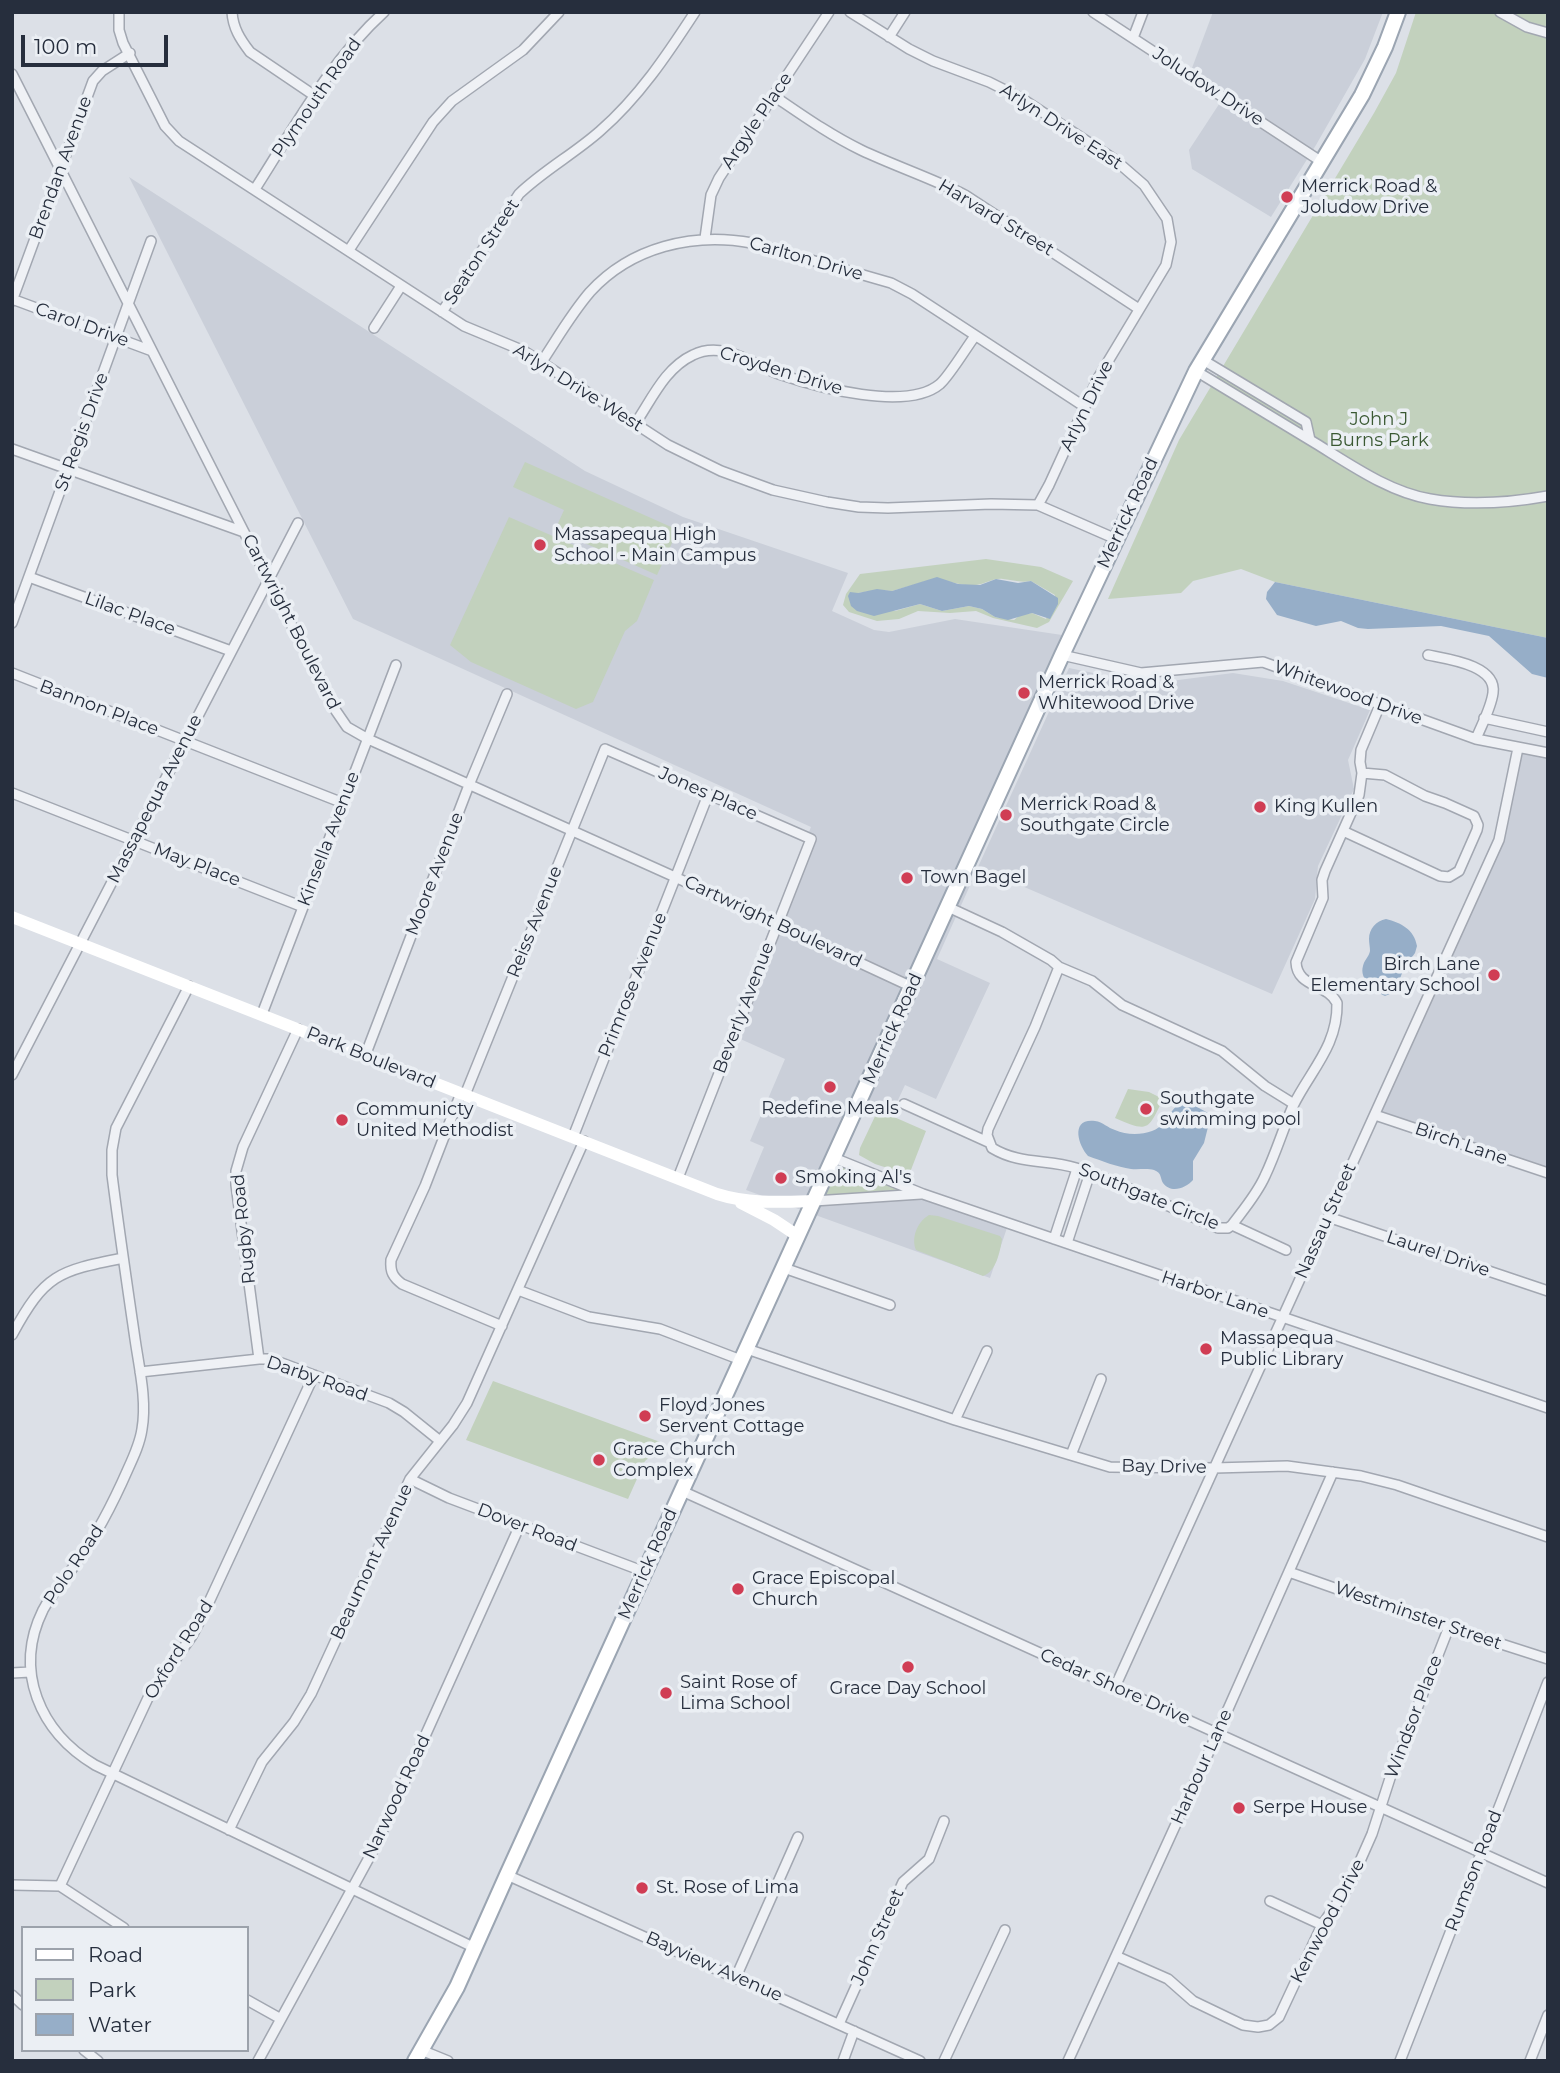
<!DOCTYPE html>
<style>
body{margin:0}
#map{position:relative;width:1560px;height:2073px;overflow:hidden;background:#dce0e7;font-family:Montserrat,sans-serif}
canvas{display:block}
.frame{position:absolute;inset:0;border:14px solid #262e3d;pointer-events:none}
.legend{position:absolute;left:21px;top:1926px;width:228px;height:126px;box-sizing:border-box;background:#ebeff4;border:2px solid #9ca2ab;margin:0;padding:9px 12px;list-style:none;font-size:21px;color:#262e3d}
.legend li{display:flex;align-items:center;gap:14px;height:35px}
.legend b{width:35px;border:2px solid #9ca2ab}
.scale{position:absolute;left:21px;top:35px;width:147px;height:32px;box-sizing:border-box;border:4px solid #262e3d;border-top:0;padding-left:9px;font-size:21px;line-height:24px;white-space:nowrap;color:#262e3d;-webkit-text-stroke:5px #ebeff4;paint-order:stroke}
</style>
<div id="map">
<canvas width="1560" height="2073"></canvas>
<div class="frame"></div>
<ul class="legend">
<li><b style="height:9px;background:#fff"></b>Road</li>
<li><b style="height:19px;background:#c2d1bd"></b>Park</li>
<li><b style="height:19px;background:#96aec8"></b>Water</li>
</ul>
<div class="scale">100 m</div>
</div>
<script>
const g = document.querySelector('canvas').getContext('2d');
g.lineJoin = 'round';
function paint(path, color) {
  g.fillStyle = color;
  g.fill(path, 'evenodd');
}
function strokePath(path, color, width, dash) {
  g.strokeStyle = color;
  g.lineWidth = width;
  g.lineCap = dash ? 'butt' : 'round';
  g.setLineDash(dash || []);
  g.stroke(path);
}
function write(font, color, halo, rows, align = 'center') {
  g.font = font + ' Montserrat,sans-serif';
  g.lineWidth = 7;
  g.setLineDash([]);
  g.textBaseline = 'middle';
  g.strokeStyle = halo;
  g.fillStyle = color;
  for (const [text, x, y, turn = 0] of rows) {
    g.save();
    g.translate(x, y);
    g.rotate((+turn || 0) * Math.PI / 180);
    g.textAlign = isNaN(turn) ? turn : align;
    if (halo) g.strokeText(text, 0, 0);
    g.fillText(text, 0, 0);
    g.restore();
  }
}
paint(new Path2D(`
 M1213 12H1383L1365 59 1316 145 1271 217 1192 169 1189 150 1227 92 1192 68Z
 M129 177 585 471 683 517 848 573 832 611 874 630 889 632 955 619 1062 635 956 871 972 881 937 959 990 983 936 1099 905 1085 892 1113 862 1100 836 1157 1009 1222 990 1278 746 1190 764 1147 750 1141 785 1059 727 1033 811 827 353 619Z
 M1069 668 1147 684 1233 673 1283 681 1370 710 1348 760 1354 789 1318 866 1315 899 1272 994 978 867Z
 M1521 753 1548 758V1170L1377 1113 1504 837Z`), '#cacfd9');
paint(new Path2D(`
 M1416 12H1548V638L1275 582 1241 569 1193 581 1181 593 1108 599 1179 440 1374 113 1396 73Z
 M525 462 678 530 657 575 555 530 564 510 513 487Z
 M509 517 654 580 637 621 625 631 593 702 576 709 471 662 450 645Z
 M986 559 1041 567 1073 581 1049 622 1037 628 993 618 976 611 950 613 918 611 899 619 877 621 849 612 843 605 846 594 860 574ZM937 578C950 582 968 588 981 584 989 582 994 578 1003 579 1013 580 1020 583 1031 581L1055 595 1046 619 1032 613 1020 615 1014 620 995 617 982 609 969 606 942 611 920 604 895 611 851 593H858L877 590 892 591Z
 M1128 1089 1149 1092 1163 1099C1148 1130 1149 1133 1115 1118Z
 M878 1110 926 1131 909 1175 875 1164 859 1155 860 1148Z
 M834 1160 918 1194 816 1200Z
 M929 1215 938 1216 1000 1236 1002 1239C1000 1252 996 1272 983 1276L916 1250C911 1238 917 1222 929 1215Z
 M493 1381 663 1443 660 1448 645 1461 628 1499 466 1440Z`), '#c2d1bd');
paint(new Path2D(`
 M937 577 958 584 980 585 996 579 1018 583 1031 581 1058 598V604L1050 619 1032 613 1008 620 995 617 982 609 969 606 942 611 920 604 874 616 857 611 851 606 848 596 850 592 858 593 877 589 892 591Z
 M1275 582 1548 638V678L1532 674 1489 636 1441 626 1368 629 1358 628 1341 621 1316 626 1277 615 1266 599 1267 592Z
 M1386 919C1401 923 1414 929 1417 946L1415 953 1404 968 1396 989 1392 993 1385 996C1374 991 1359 979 1363 966 1364 960 1369 957 1370 951 1370 947 1369 943 1369 939 1369 929 1376 921 1386 919Z
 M1188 1102 1208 1113 1210 1119 1204 1143 1193 1161V1180C1186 1188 1171 1194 1163 1183 1160 1178 1162 1173 1154 1170 1147 1168 1138 1170 1131 1169 1117 1167 1102 1161 1088 1156 1078 1145 1070 1118 1095 1121 1103 1122 1108 1128 1115 1130 1126 1135 1141 1135 1152 1131 1173 1123 1167 1104 1188 1102Z`), '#96aec8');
const street = new Path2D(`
 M119 12V30L123 43 165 126 179 141 464 326 524 351 668 445 721 471 773 490 827 502 859 507 888 508 991 504 1038 505 1116 539
 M232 12C233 28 240 39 250 52L315 96
 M850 12 909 49 933 61 989 82 1021 98 1114 159 1144 185 1167 219 1171 242 1166 265 1098 378 1049 485 1038 505
 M1093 12 1322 162
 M1500 12 1527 27 1548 33
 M889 37 905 12
 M1133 38 1143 12
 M12 74C120 286 226 500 336 711L347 727 368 739 675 877 912 987
 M774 96C802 115 830 135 861 150 895 166 931 178 965 195L1139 309
 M255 189C294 128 330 61 384 12
 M705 238 711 195 719 178 829 12
 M349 250 433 122 452 101 523 50 559 12
 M12 299 152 351
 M12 301 93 81 102 71 130 53
 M442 312 519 194C544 170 574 154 600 131 639 97 667 55 695 12
 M374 328 401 286
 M1203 360 1306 422 1310 440
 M541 363C557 339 571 314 590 292 631 247 693 232 752 243L891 283 912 294 1085 407
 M1196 371C1236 395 1275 419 1315 443 1351 465 1389 492 1430 499 1470 506 1509 503 1548 496
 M635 424C652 399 665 368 693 355 723 340 752 364 779 374 817 387 907 412 940 384 950 375 966 348 975 336
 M12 449 244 532
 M29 577 231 651
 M12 623 151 241
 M1062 655 1141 673 1263 662 1476 739 1548 753
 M1428 655C1447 659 1497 665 1493 693 1491 708 1482 724 1476 739
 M12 673 343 803
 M1484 718 1548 732
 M12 793 303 907
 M1343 831 1440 876 1449 877 1459 871 1477 830 1478 825 1474 816 1445 803 1425 796 1385 775 1362 773
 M948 907 1002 932 1051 960 1059 967 1092 981 1122 1005 1222 1051 1265 1086 1294 1104
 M1059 967 1035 1027 988 1129 987 1135 992 1148C1020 1165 1047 1159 1076 1168 1125 1184 1171 1208 1218 1228H1228L1232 1225C1244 1209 1257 1194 1265 1176 1276 1153 1283 1129 1293 1106 1310 1071 1338 1046 1337 1003 1327 983 1297 988 1296 962L1323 898 1322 880 1325 871 1359 795 1362 773 1360 762 1361 750 1380 705
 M189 986 116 1128 112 1150V1175C119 1230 127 1284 135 1339 139 1367 147 1400 142 1429 140 1443 134 1456 128 1469 114 1501 98 1533 77 1562 66 1578 52 1593 43 1610 13 1671 40 1732 95 1765L475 1948
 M262 1014 396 665
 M365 1056 469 785 507 694
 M12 1075 298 523
 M461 1093 425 1186 391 1260C390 1272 393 1277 402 1284L502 1326
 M465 1095 605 749 811 839 678 1178
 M904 1104 988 1142
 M1375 1115 1548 1173
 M573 1137 708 795
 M834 1158 923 1194 1548 1408
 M814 1201 921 1194
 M1328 1217 1548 1291
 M1232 1225 1286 1250
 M1054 1239 1077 1169
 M1067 1243 1090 1173
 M784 1268 890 1305
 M518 1290 589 1317 660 1329 741 1360
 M12 1335C45 1274 58 1271 123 1258
 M747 1349 955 1420 1110 1467 1214 1468 1287 1466 1361 1476 1397 1485 1548 1537
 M259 1359 236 1185V1171L243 1147 298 1029
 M140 1372 259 1359H271L389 1403 404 1412 440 1441
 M955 1420 987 1351
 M1071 1455 1101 1379
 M410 1479 449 1498 645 1572
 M682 1491 1548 1883
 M1289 1572 1408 1614 1548 1659
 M12 1673 30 1672
 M1115 1687 1499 840 1518 748
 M229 1830 262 1762 294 1722 311 1694 410 1479 453 1425 467 1403 584 1141
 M507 1875 920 2061
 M12 1885 60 1886 124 1928
 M60 1886 148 1698 192 1636 203 1615 314 1375
 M1270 1901 1322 1925
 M1116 1956 1168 1979 1193 2001 1243 2025 1258 2027 1269 2025 1279 2017 1322 1925 1349 1886 1372 1834 1392 1772 1449 1627
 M736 1977 798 1837
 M12 1995 23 2005
 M247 2000 281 2019
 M839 2024 903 1882 929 1859 944 1821
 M84 2050 98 2061
 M421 2050 448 2061
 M258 2061 376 1845 520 1525
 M843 2061 854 2031
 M944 2061 1005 1930
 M1068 2061 1217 1734 1333 1472
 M1400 2061 1548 1682
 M1530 2061 1548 2015`);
const primary = new Path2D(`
 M415 2061 457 1987 507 1875 1062 655 1196 371 1362 95 1385 47 1398 12`);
strokePath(street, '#a2a7b1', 12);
strokePath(primary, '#9ba5b2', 18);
strokePath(street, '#eff1f5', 9);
strokePath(new Path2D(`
 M12 917 717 1194C748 1204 782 1202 814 1201
 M741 1203 774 1220 798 1236`), '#fff', 12);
strokePath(primary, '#fff', 14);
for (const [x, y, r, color] of [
 [1287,197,7,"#d03d54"],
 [540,545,7,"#d03d54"],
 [1024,693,7,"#d03d54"],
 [1260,807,7,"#d03d54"],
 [1006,815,7,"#d03d54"],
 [907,878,7,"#d03d54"],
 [1494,975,7,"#d03d54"],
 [830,1087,7,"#d03d54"],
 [1146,1109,7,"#d03d54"],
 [342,1120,7,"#d03d54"],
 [781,1178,7,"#d03d54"],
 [1206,1349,7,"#d03d54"],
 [645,1416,7,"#d03d54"],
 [599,1460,7,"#d03d54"],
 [738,1589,7,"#d03d54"],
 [908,1667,7,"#d03d54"],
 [666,1693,7,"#d03d54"],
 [1239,1808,7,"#d03d54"],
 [642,1888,7,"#d03d54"]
]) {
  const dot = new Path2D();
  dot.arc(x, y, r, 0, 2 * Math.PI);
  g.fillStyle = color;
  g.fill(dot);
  strokePath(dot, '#ebeff4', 2.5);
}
write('18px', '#262e3d', '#ebeff4', [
 ["Joludow Drive",1208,87,33],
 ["Plymouth Road",317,98,-55],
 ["Argyle Place",757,121,-56],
 ["Arlyn Drive East",1061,127,33],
 ["Brendan Avenue",61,168,-70],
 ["Harvard Street",996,218,31],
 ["Seaton Street",482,252,-57],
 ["Carlton Drive",806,259,16],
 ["Carol Drive",82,325,20],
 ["Croyden Drive",781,371,17],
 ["Arlyn Drive West",578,388,32],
 ["Arlyn Drive",1087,406,-64],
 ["St Regis Drive",82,432,-70],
 ["Merrick Road",1128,513,-65],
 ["Lilac Place",130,614,20],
 ["Cartwright Boulevard",291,622,63],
 ["Whitewood Drive",1348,693,20],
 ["Bannon Place",99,708,21],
 ["Jones Place",708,794,24],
 ["Massapequa Avenue",155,799,-63],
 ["Kinsella Avenue",329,839,-69],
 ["May Place",197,865,21],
 ["Moore Avenue",435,874,-69],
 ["Reiss Avenue",535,922,-68],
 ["Cartwright Boulevard",773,922,25],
 ["Primrose Avenue",633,985,-68],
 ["Beverly Avenue",744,1008,-69],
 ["Merrick Road",893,1029,-66],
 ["Park Boulevard",371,1058,22],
 ["Birch Lane",1461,1144,19],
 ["Southgate Circle",1149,1197,22],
 ["Nassau Street",1326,1221,-66],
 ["Rugby Road",244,1229,-96],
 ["Laurel Drive",1438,1254,19],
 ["Harbor Lane",1215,1295,19],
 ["Darby Road",317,1379,19],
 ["Bay Drive",1164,1467,1],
 ["Dover Road",527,1528,21],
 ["Beaumont Avenue",372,1562,-65],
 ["Merrick Road",648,1564,-66],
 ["Polo Road",74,1565,-56],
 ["Westminster Street",1418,1616,19],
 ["Oxford Road",179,1650,-58],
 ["Cedar Shore Drive",1115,1687,24],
 ["Windsor Place",1414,1717,-69],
 ["Harbour Lane",1202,1767,-66],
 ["Narwood Road",397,1797,-65],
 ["Rumson Road",1474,1871,-69],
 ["Kenwood Drive",1328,1921,-62],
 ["John Street",878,1937,-66],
 ["Bayview Avenue",714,1967,24]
]);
write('18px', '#262e3d', '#ebeff4', [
 ["Merrick Road &",1301,187],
 ["Joludow Drive",1301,208],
 ["Massapequa High",554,535],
 ["School - Main Campus",554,556],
 ["Merrick Road &",1038,683],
 ["Whitewood Drive",1038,704],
 ["Merrick Road &",1020,805],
 ["Southgate Circle",1020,826],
 ["King Kullen",1274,807],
 ["Town Bagel",921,878],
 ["Birch Lane",1480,965,"right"],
 ["Elementary School",1480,986,"right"],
 ["Southgate",1160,1099],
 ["swimming pool",1160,1120],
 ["Redefine Meals",830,1109,"center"],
 ["Communicty",356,1110],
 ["United Methodist",356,1131],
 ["Smoking Al's",795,1178],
 ["Massapequa",1220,1339],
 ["Public Library",1220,1360],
 ["Floyd Jones",659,1406],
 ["Servent Cottage",659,1427],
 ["Grace Church",613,1450],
 ["Complex",613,1471],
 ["Grace Episcopal",752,1579],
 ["Church",752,1600],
 ["Saint Rose of",680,1683],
 ["Lima School",680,1704],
 ["Grace Day School",908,1689,"center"],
 ["Serpe House",1253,1808],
 ["St. Rose of Lima",656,1888]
], 'left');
write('18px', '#3a5933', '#ebeff4', [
 ["John J",1379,420],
 ["Burns Park",1379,441]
]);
</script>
